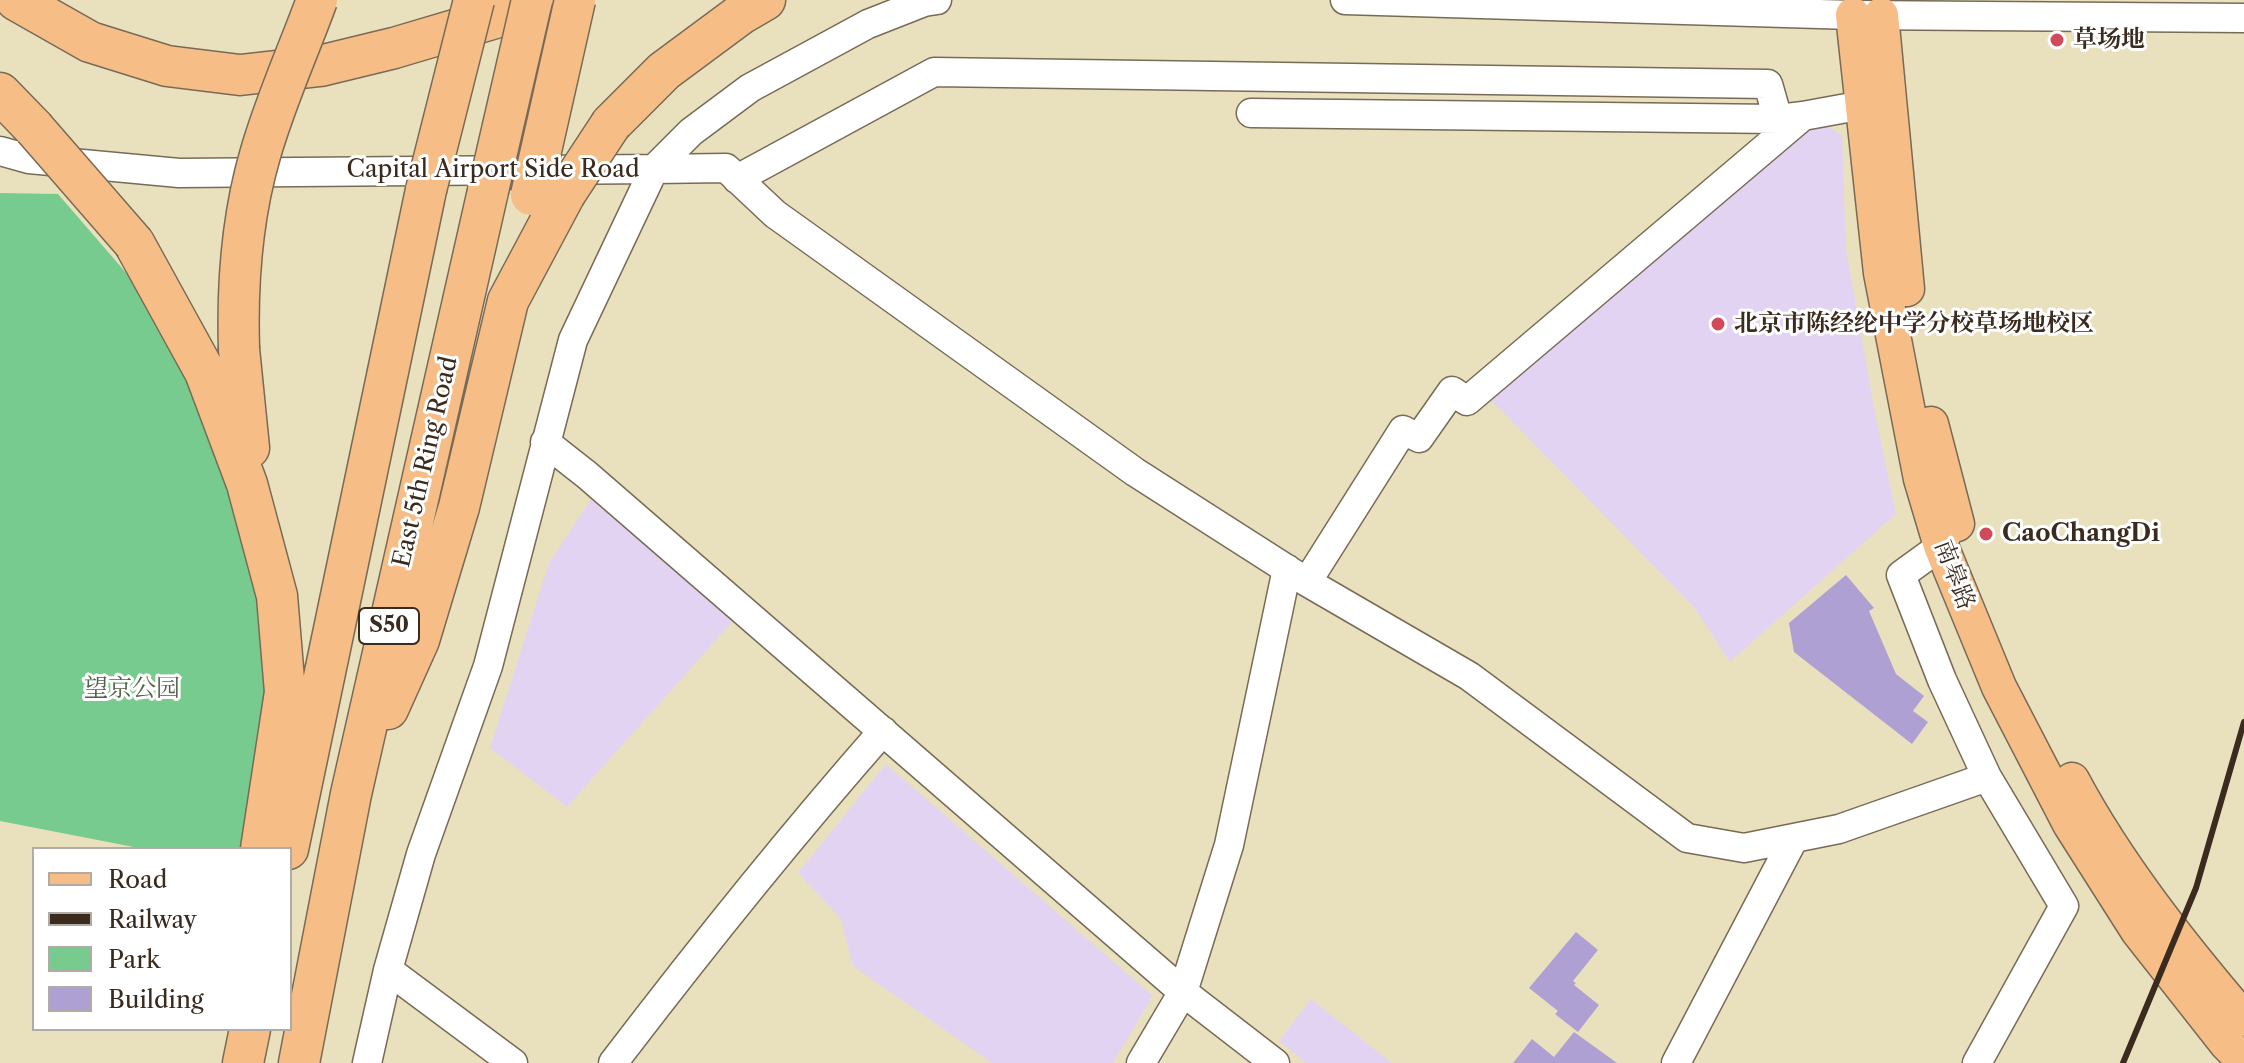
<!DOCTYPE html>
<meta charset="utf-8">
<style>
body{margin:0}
#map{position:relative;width:2244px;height:1063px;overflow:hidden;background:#e9e1be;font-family:"Libre Caslon Text",serif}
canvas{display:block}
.legend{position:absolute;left:32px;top:847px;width:260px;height:184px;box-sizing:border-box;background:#fff;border:2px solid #b1aaa5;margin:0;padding:10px 14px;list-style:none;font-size:24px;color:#3b2a1e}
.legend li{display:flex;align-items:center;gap:16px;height:40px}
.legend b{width:40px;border:2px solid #b1aaa5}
</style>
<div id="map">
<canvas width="2244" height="1063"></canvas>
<ul class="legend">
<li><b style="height:10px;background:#f6be86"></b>Road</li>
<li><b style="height:10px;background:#3b2a1e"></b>Railway</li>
<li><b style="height:22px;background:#77cb8e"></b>Park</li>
<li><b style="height:22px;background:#afa0d4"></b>Building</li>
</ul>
</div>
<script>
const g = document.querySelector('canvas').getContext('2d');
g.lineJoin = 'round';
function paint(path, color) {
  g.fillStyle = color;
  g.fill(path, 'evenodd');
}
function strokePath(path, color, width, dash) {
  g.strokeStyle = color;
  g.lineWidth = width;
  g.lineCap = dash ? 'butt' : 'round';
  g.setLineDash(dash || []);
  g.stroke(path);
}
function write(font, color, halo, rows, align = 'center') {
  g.font = font + ' "Libre Caslon Text","Noto Serif SC",serif';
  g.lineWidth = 6;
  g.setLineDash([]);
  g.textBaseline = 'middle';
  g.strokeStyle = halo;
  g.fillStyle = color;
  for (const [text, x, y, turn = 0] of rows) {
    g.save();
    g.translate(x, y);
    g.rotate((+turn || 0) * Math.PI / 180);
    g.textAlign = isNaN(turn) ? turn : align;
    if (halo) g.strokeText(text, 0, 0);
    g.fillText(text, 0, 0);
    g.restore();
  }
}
paint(new Path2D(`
 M1815 119 1842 135 1846 249 1874 408 1896 514 1730 662 1693 606 1490 399Z
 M591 499 734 620 567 807 490 748 549 563Z
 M886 764 1153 996 1113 1063H992L853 966 841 919 798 873Z
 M1311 999 1392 1063H1306L1279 1041Z`), '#e3d3f2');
paint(new Path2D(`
 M0 193 58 194 134 282 187 382 232 492 256 590 266 696 252 849H144L0 821Z`), '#77cb8e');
paint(new Path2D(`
 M1846 575 1874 608 1869 611 1896 674 1924 696 1913 711 1928 722 1912 744 1794 652 1789 623Z
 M1576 932 1598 950 1573 981 1576 983 1574 985 1599 1005 1578 1032 1555 1014 1558 1011 1529 988Z
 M1574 1032 1617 1063H1513L1532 1039 1554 1057Z`), '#afa0d4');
const minor = new Path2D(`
 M1345 0 1853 15 2244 18
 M1251 113 1778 119
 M0 151 29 159 179 173 654 169 691 132 750 88 868 24 924 2 937 0
 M737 179 934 72 1768 84 1778 119 1803 116
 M545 442 587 475 1183 992 1275 1063
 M1950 528 1941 546 1901 575 1942 680 1987 777 2064 906 1977 1063
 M1307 582 1403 430 1419 438 1452 391 1467 401 1803 116 1863 105
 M388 970 513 1063
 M367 1063 388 970 421 854 488 666 573 340 654 169 726 168 775 214 1135 472 1307 582 1469 676 1687 838 1744 848 1839 829 1987 777
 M613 1063C700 949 789 838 883 731
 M1141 1063 1183 992 1229 845 1287 569
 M1676 1063 1794 838`);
const major = new Path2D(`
 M1853 15 1881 273 1921 479 1941 546 1999 687 2070 824 2138 931 2227 1044 2244 1061
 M1881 15 1907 289
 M1931 424 1957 524
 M2072 780C2118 866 2181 945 2244 1019`);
const highway = new Path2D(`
 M16 0 90 42 167 66 240 75 320 66 394 48 556 0
 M0 93 34 128
 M611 124 664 71 741 14 765 0
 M134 243 205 372 247 484 277 596 285 692 261 849
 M239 349 249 448
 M388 709 419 640 459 507 508 301 565 194
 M288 849 426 190
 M243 1063 250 1029
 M299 1063 351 794 488 191`);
strokePath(minor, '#786a56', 31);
strokePath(major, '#786a56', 37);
strokePath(highway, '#786a56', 43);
strokePath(minor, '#fff', 28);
strokePath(major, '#f6be86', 34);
strokePath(highway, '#f6be86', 40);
strokePath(new Path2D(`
 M2123 1063 2196 888 2244 722`), '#3b2a1e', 6);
const highwayBridge = new Path2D(`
 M34 128 134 243
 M426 190 474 0
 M488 191 532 0
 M565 194 611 124
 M531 195 575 0
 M239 349C237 285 242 217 260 155 275 102 298 52 317 0`);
strokePath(highwayBridge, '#786a56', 43, []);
strokePath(highwayBridge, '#f6be86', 40);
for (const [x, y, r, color] of [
 [2057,40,8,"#d1495b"],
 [1718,324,8,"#d1495b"],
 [1986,534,8,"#d1495b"]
]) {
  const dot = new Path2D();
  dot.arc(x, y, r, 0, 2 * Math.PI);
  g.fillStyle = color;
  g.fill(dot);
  strokePath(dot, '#fff', 3);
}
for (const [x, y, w] of [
 [389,626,60]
]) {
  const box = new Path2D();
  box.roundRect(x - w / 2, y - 18, w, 36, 6);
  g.fillStyle = '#fff';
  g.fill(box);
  strokePath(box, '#3b2a1e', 2);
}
write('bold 22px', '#3b2a1e', null, [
 ["S50",389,626]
]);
write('bold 24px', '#3b2a1e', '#fff', [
 ["草场地",2073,40],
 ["北京市陈经纶中学分校草场地校区",1734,324],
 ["CaoChangDi",2002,534]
], 'left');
write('24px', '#3b2a1e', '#fff', [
 ["Capital Airport Side Road",493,170],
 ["East 5th Ring Road",426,462,-77],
 ["南皋路",1954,575,69]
]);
write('24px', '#506245', '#fff', [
 ["望京公园",132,689]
]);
</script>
